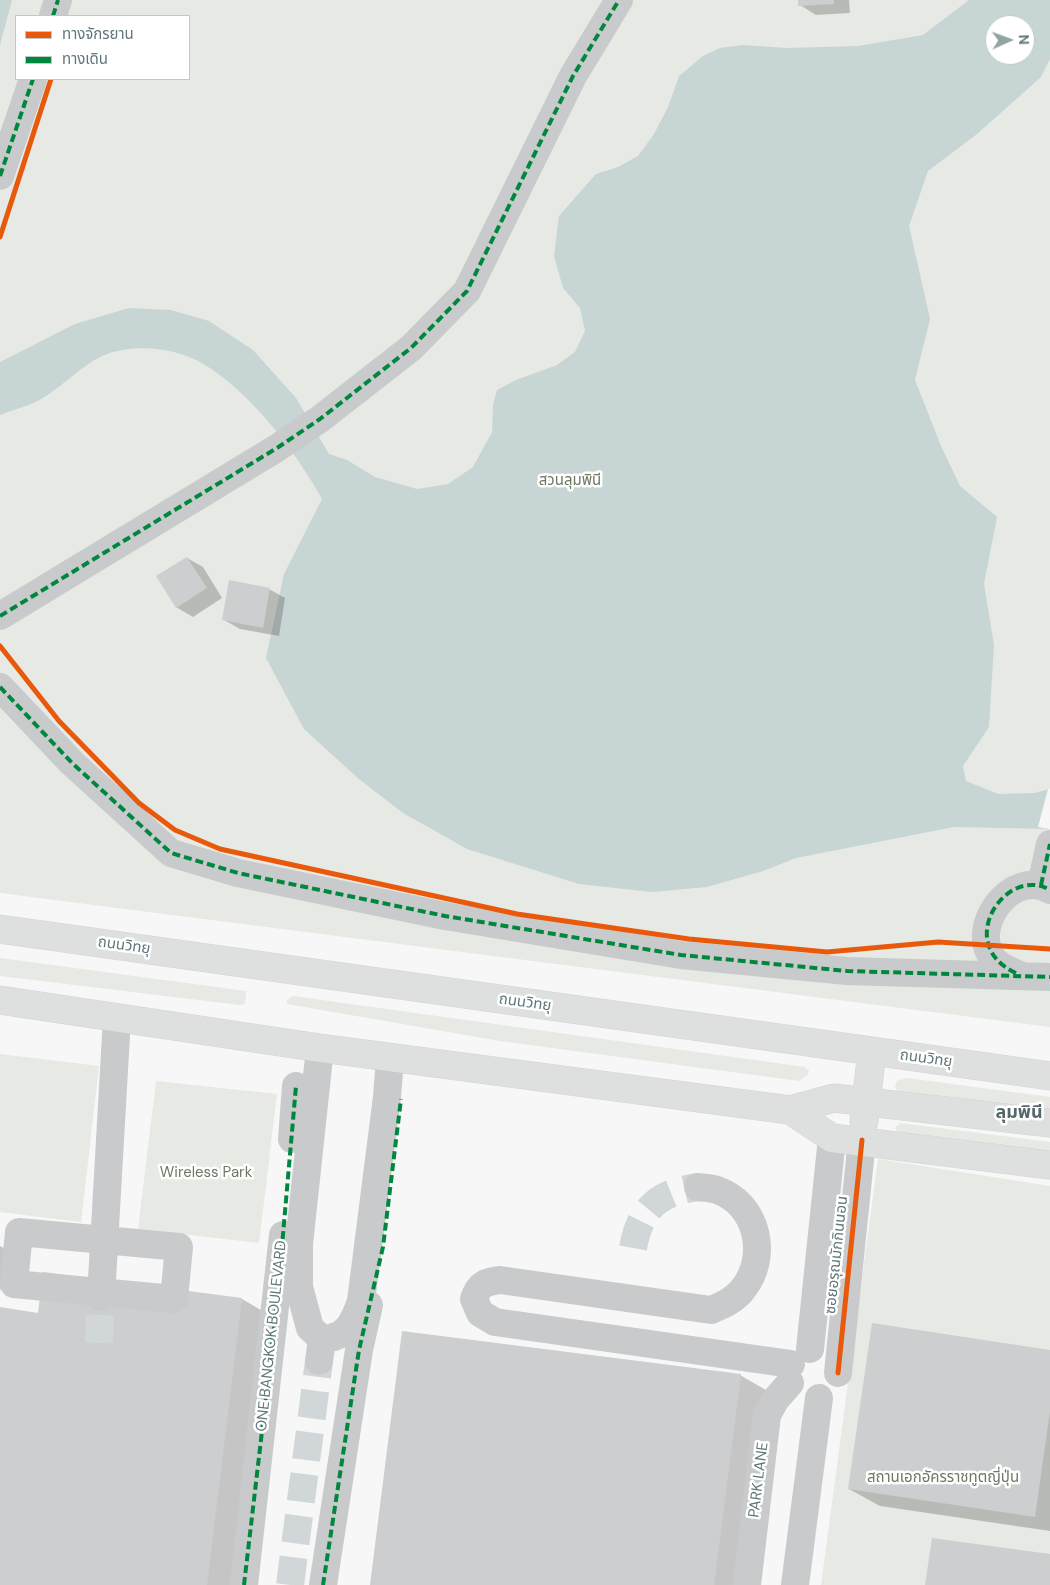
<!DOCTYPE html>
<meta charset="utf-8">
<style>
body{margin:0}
#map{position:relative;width:1050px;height:1585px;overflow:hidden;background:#f7f7f7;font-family:"DM Sans","Noto Sans Thai",sans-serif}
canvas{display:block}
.legend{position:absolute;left:15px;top:15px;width:175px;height:65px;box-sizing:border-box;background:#fff;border:1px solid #bfc8ca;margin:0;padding:6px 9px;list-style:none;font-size:15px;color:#5f767a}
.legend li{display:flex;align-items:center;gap:10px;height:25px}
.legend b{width:25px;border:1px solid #bfc8ca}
.north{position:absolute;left:985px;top:15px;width:50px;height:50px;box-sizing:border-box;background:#fff;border:1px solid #bfc8ca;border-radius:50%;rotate:88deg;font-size:14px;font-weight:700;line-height:20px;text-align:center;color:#5f767a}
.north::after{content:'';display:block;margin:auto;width:18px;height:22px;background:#94a3a6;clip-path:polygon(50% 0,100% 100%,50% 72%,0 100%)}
</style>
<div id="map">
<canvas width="1050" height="1585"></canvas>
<ul class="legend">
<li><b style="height:6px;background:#e8590c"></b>ทางจักรยาน</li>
<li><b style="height:6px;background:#00873e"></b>ทางเดิน</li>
</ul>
<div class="north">N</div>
</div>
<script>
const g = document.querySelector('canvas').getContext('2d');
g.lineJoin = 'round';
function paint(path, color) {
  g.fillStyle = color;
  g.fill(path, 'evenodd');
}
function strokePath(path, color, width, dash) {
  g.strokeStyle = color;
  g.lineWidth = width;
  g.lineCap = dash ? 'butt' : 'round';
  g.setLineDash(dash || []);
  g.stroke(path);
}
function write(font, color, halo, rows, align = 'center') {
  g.font = font + ' "DM Sans","Noto Sans Thai",sans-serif';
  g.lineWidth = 5;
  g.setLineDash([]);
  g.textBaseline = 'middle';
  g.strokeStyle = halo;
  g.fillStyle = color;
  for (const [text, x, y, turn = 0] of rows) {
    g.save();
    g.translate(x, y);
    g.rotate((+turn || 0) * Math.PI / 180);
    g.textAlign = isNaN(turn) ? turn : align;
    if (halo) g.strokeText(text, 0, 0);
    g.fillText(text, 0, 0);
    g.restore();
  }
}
paint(new Path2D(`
 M0 0H1050V1027L0 893ZM16 16H189V79H16ZM995 25H1025V55H995Z
 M0 958 246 991 245 1004 240 1005 0 976Z
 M293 996 805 1067 809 1071 808 1075 799 1081 500 1041 287 1004V1000Z
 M0 1054 99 1066 81 1222 0 1212Z
 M907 1078 1050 1097V1112L898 1093 895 1087 897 1081Z
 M156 1081 277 1094 259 1243 138 1229Z
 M900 1123 1050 1142V1154L898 1134 895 1128Z
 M878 1159 1050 1186V1585H821Z`), '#e7e9e4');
paint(new Path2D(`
 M0 0H12L0 45Z
 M969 0H1050V59L1041 77 977 134 928 171 909 226 930 319 915 380 941 446 960 486 997 517 984 584 994 645 989 727 963 766 966 781 998 794 1034 793 1050 789V829L954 827 796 858 763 871 707 887 652 892 579 884 467 849 403 813 359 779 304 729 266 658 284 574 322 499C296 452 250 391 202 363 174 347 132 343 102 356 83 365 63 385 46 396 33 405 15 409 0 415V362L75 324 129 308 171 310 209 321 253 350 296 398 329 454 347 460 375 477 417 489 448 484 473 467 492 432 493 405 497 390 516 380 557 365 575 352 585 331 580 308 563 288 554 256 559 216 596 174 618 167 638 156 654 134 668 107 679 76 703 56 720 48 742 45 787 48 858 46 923 35ZM995 25H1025V55H995Z`), '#c8d5d5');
paint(new Path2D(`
 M1048 789H1050V829L1038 827Z`), '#f7f7f7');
paint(new Path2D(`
 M799 0H849L850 13 816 15 800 5Z
 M187 558 203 567 222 598 193 617 176 607Z
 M269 589 285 598 279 636 240 629 224 620Z
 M0 1246 9 1251 0 1292Z
 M44 1274 242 1299 273 1317 241 1585H0V1308L39 1315Z
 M1050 1351V1531L880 1506 849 1489Z
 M740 1375 771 1393 747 1585H371Z`), '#0003');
paint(new Path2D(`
 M798 0H834V4L798 6Z
 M187 557 207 588 176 608 156 576Z
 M229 580 270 588 263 628 222 620Z
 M43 1272 242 1298 207 1585H0V1307L38 1313Z
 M872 1323 1050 1350V1411L1035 1517 848 1489Z
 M402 1331 741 1374 714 1585H370Z
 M932 1538 1050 1554V1585H925Z`), '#cccecf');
strokePath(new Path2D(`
 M633 1248C640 1209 658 1192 698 1187
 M99 1343 101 1297
 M290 1585 319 1361`), '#d1d7d8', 28, [28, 14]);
const major = new Path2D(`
 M0 929 1050 1076
 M0 1000 320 1048 790 1110 834 1098 1050 1123
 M790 1110 832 1138 1050 1165
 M864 1121 872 1051`);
strokePath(major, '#d2d4d4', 29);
strokePath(new Path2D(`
 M53 16 58 0
 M0 176 33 79
 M0 616 277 448 320 419 411 348 467 291 573 76 619 0
 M0 687 72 763 171 853 238 873 445 916 681 955 847 971 1050 977
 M1041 885 1050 844
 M1020 975C1011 971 1000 967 994 960 967 927 1013 867 1050 890
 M320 1048 299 1244V1287L310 1328 322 1339C347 1338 354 1322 361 1301L387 1097 390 1058
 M292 1139 296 1086
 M698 1187C704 1188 711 1188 717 1190 758 1204 769 1257 743 1289 735 1300 723 1305 711 1310L500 1280C485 1282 479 1284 474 1299L480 1313 495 1322 791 1364
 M19 1232 179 1247 174 1299 14 1284Z
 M101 1297 117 1018
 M810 1349 832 1138
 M319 1361 322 1339
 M838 1373 862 1140
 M244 1585 283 1235
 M323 1585 359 1350 369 1305
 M747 1585 767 1415 776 1399 790 1383
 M795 1585 819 1398`), '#c8cacb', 28);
strokePath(major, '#dedfdf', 28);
strokePath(new Path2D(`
 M53 16 58 0
 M0 176 33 79
 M0 616 277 448 320 419 411 348 467 291 573 76 619 0
 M0 687 72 763 171 853 238 873 445 916 681 955 847 971 1050 977
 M1041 885 1050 844
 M1016 973C952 944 1007 864 1050 890
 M244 1585 277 1303 296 1086
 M323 1585 359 1350 383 1247 401 1099`), '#00873e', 4, [8, 4]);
strokePath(new Path2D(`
 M0 237 51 79
 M0 646 59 721 139 803 175 830 220 849 517 914 689 939 827 952 938 942 1050 949
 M838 1373 862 1140`), '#e8590c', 5);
write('15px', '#6d7863', '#fff', [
 ["สวนลุมพินี",570,481],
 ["Wireless Park",206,1173],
 ["สถานเอกอัครราชทูตญี่ปุ่น",943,1478]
]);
write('15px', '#5f767a', '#fff', [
 ["ถนนวิทยุ",124,946,8],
 ["ถนนวิทยุ",525,1003,8],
 ["ถนนวิทยุ",926,1059,8],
 ["ซอยอรุณมักกินนอน",837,1255,-84],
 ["ONE BANGKOK BOULEVARD",272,1336,-84],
 ["PARK LANE",759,1480,-83]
]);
write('bold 18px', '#56686b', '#fff', [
 ["ลุมพินี",1019,1113]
]);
</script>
